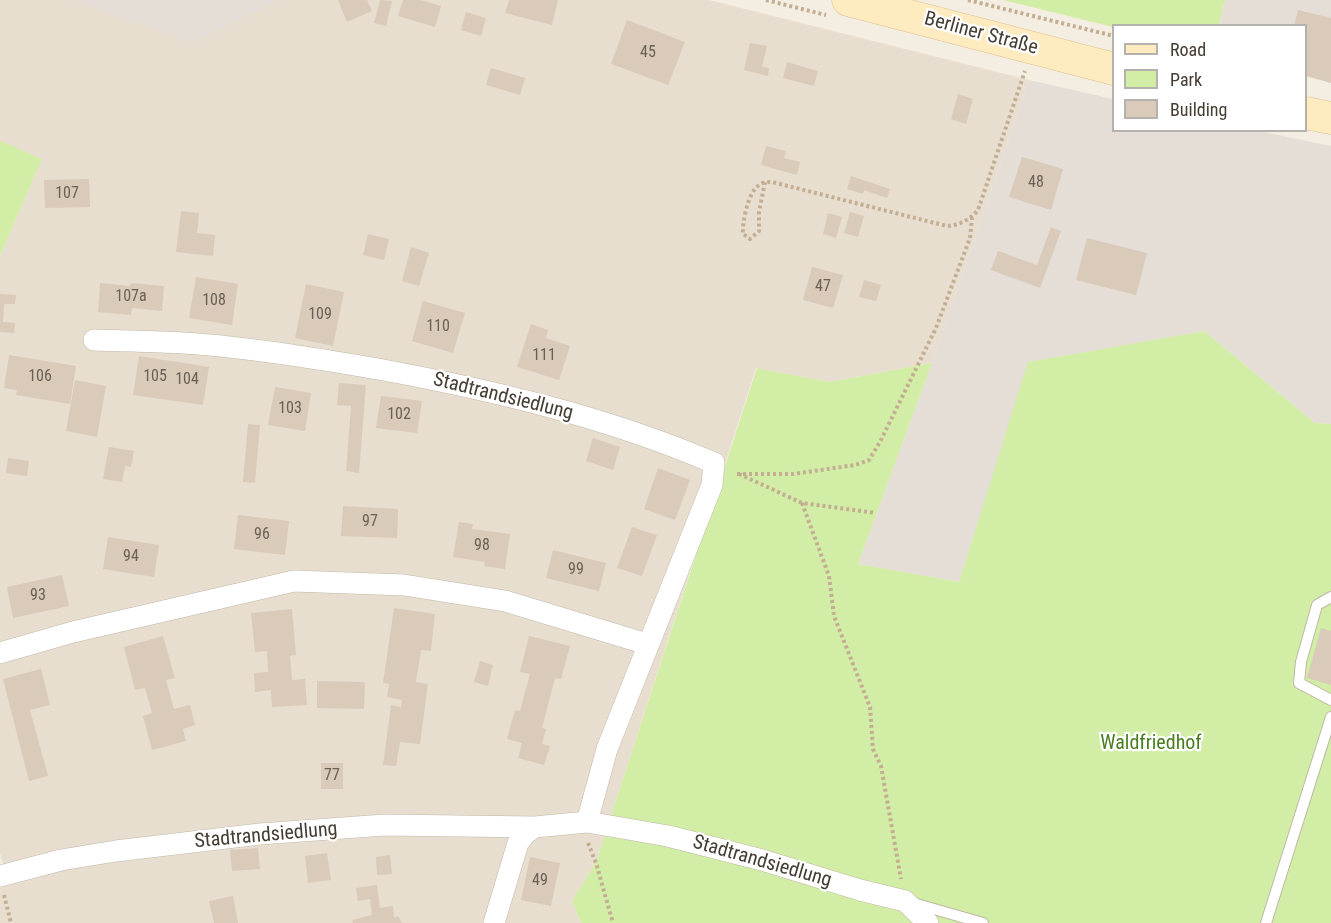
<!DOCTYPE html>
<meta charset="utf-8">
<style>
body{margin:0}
#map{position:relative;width:1331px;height:923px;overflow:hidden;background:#f3ede2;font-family:"Roboto Condensed",sans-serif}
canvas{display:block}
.legend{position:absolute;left:1112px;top:24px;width:195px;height:108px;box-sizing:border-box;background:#fff;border:2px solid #b5b1ad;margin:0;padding:8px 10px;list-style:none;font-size:18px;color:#453c32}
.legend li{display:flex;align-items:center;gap:12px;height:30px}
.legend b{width:30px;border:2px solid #b5b1ad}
</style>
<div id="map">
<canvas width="1331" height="923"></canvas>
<ul class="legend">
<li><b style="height:8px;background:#ffebc0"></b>Road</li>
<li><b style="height:16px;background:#d2eda5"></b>Park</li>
<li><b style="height:16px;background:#d9cab9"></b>Building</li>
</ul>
</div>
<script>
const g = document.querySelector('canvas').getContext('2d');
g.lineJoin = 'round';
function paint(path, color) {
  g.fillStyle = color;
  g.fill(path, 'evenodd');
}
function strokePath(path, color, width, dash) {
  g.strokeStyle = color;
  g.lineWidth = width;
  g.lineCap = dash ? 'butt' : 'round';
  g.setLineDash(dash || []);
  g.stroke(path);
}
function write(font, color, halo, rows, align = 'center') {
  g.font = font + ' "Roboto Condensed",sans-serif';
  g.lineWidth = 4.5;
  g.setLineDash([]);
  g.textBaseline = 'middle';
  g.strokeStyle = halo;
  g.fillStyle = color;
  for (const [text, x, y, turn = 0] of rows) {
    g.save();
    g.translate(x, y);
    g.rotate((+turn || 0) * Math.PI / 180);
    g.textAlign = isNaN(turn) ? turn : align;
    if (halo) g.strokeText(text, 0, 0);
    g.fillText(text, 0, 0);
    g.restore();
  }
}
paint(new Path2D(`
 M0 0H709L1029 80 932 363 829 382 756 368 596 862 572 901 581 923H0V880L6 876 0 853V256L38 168 0 151Z`), '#e8decf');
paint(new Path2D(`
 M72 0H274V3L193 43Z
 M1225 0H1331V81L1306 75V26H1219Z
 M1029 80 1113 99 1114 130 1259 131 1331 146V424L1315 423 1204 331 1029 362 959 582 858 564 932 363Z`), '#e5ded7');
paint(new Path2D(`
 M1003 0H1225L1219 25 1114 26 1113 27Z
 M0 141 42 159 0 256Z
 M1204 331 1315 423 1331 424V923H581L572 901 596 862 757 368 829 382 932 363 858 564 959 582 1028 362Z`), '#d2eda5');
paint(new Path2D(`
 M338 0H367L372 11 347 22Z
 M380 0 392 1 386 26 374 23Z
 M403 0H421L441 6 435 27 398 16Z
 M509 0H558L552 25 505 13Z
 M1298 10 1331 18V83L1306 76V26H1294Z
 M466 12 486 18 481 36 461 30Z
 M627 20 685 42 668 85 611 64Z
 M750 43 767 46 762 67 769 68 768 76 744 70Z
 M787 62 818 71 814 86 783 78Z
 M491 68 525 78 520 95 486 85Z
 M958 94 973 99 966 124 951 119Z
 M766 146 786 151 784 158 800 162 797 175 761 165Z
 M1022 157 1063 169 1051 210 1009 197Z
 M851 176 890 189 887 198 864 190 863 194 847 189Z
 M89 179 90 207 45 208 44 180Z
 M181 211 199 213 197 233 215 235 213 256 176 252Z
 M850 212 864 216 858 237 844 233Z
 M828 213 842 217 836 238 823 234Z
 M1051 227 1061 231 1040 288 991 270 998 251 1037 265Z
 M368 234 389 239 384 260 363 255Z
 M1087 238 1147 253 1136 295 1076 280Z
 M411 247 429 253 419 286 402 281Z
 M812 267 843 275 833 308 803 300Z
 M196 277 238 284 232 325 189 318Z
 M864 280 881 285 876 301 859 297Z
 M100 283 130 286 131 283 164 286 162 311 132 308 131 315 98 312Z
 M306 284 344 292 333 346 295 338Z
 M0 294 16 295 15 304H4L3 322 15 323 14 333 0 332Z
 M423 301 465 313 453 353 412 341Z
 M531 324 548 330 546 338 570 346 559 380 517 367Z
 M9 355 76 366 70 404 16 395 17 390 4 388Z
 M139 356 209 367 203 405 133 395Z
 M75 380 106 386 97 437 66 431Z
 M339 383 366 385 359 473 346 471 351 406 337 405Z
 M275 387 311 393 305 431 268 425Z
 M381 396 422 401 417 433 376 428Z
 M248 424 260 425 255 483 243 482Z
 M593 438 620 447 613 470 586 461Z
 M109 447 134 451 131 467 125 466 122 482 103 479Z
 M8 458 29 461 27 476 6 473Z
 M658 468 690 480 675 520 644 509Z
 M343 506 398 509 397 538 341 536Z
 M238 515 289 521 285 555 234 549Z
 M459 522 473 524 472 529 510 534 505 569 484 566 485 562 453 557Z
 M632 527 657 535 642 576 617 568Z
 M108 537 159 545 154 577 103 569Z
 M553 550 606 563 599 591 546 578Z
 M62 575 69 606 13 618 7 587Z
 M394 608 435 614 431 651 421 650 416 682 428 684 420 744 400 742 396 766 383 765 391 705 401 707 402 700 387 697 389 684 383 683Z
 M292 609 296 655 290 656 292 680 305 679 307 705 272 707 271 690 255 692 254 673 268 672 267 651 255 652 251 613Z
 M1321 628 1331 631V685L1307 678Z
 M163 636 175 678 166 680 174 709 190 705 195 725 183 729 186 741 152 750 143 716 152 713 145 688 135 690 124 647Z
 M529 636 570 646 561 679 555 678 542 728 546 729 542 744 550 746 544 765 518 758 522 743 507 739 515 710 520 711 530 674 520 672Z
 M480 661 493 665 488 686 474 682Z
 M41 669 50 705 30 710 48 776 29 781 3 679Z
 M317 681 365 682 364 709 317 708Z
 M321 763H343V789H321Z
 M258 848 260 869 232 871 230 850Z
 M327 853 331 880 308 883 305 856Z
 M390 855 392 874 377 875 376 857Z
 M530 857 560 863 551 906 521 900Z
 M377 885 380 908 393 906 394 918 398 916 402 923H353L352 920 372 915 370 899 358 901 356 888Z
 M233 896 238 923H214L209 901Z`), '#d9cab9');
const service = new Path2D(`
 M1331 597 1317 605 1301 662 1299 683 1331 700
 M913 903 983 923
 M1266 923 1331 717`);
const minor = new Path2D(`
 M94 340C128 341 164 341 198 344 259 349 318 359 378 369 492 390 607 417 714 463L712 485 607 749 587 822
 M0 653 73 632 294 581 404 585 505 601 647 644
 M0 876 61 860 116 851 260 834 385 825 535 827 587 822 668 836 762 860 860 890 905 901 928 923
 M494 923 518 843 525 834 535 827`);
const secondary = new Path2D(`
 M848 0 1114 69
 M1306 113 1331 118`);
strokePath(service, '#c2b7a6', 12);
strokePath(minor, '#c2b7a6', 22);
strokePath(secondary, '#dcc18d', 33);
strokePath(new Path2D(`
 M766 0 826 15
 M968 0 1114 36
 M765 182 759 212V231L750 239 743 234C742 223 748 193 758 186 762 182 767 182 772 182L947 226C959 225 970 220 978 210L1025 71
 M737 474H793L855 465 869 460 880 442 936 328 970 238 972 218
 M739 474 802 503 876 513
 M802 503 829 576 834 616 870 707 873 749 881 766 901 879
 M588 843 596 863 613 923
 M4 895 11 923`), '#c3ae93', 4, [3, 3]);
strokePath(service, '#fff', 10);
strokePath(minor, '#fff', 21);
strokePath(secondary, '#ffebc0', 32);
write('16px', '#6a6054', null, [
 ["45",648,53],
 ["48",1036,183],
 ["107",67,194],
 ["47",823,287],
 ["107a",131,297],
 ["108",214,301],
 ["109",320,315],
 ["110",438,327],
 ["111",544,356],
 ["106",40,377],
 ["105",155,377],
 ["104",187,380],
 ["103",290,409],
 ["102",399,415],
 ["97",370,522],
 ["96",262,535],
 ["98",482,546],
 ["94",131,557],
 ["99",576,570],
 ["93",38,596],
 ["77",332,776],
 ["49",540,881]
]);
write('20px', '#453c32', '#fff', [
 ["Berliner Straße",981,34,15],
 ["Stadtrandsiedlung",503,397,14],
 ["Stadtrandsiedlung",266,836,-5],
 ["Stadtrandsiedlung",762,862,16]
]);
write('20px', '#4a7d1f', '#fff', [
 ["Waldfriedhof",1151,744]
]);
</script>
